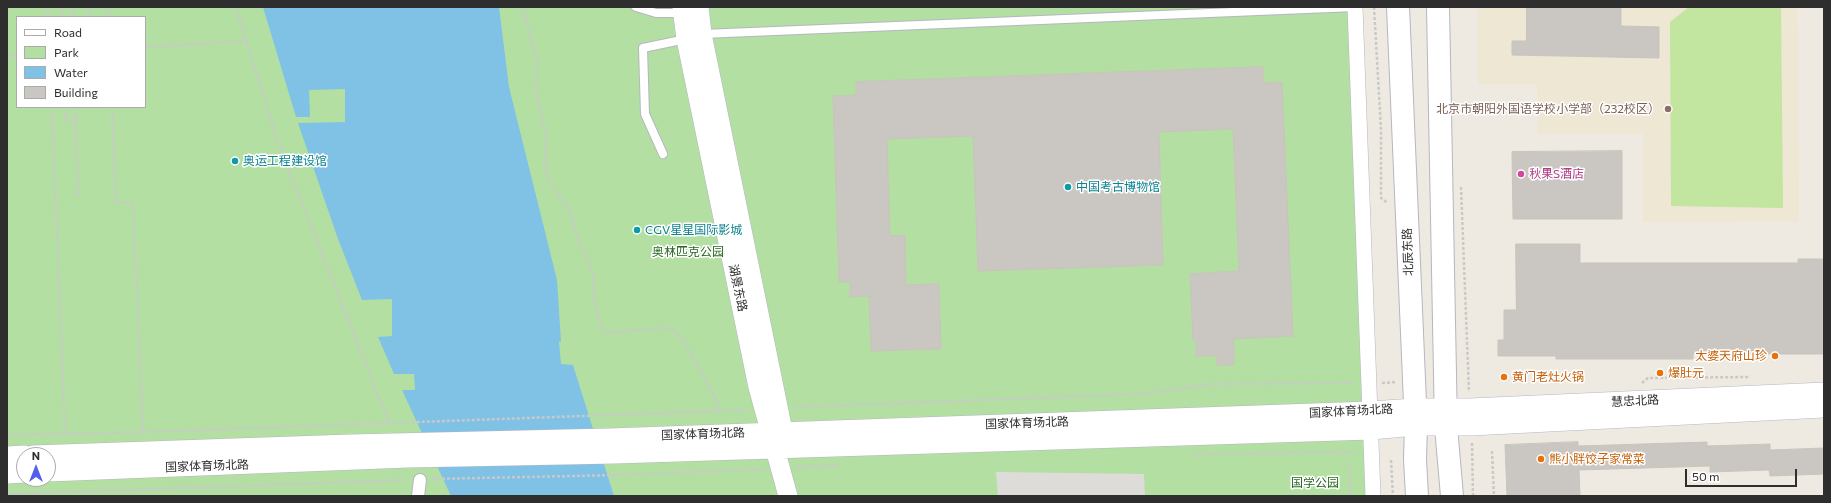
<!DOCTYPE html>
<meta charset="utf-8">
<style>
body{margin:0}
#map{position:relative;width:1831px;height:503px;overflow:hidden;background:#eeeae2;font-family:Commissioner,sans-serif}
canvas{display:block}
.frame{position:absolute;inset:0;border:8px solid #2e2e2e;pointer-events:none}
.legend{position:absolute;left:16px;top:16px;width:130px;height:92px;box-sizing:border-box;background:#fff;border:1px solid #ababab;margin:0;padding:5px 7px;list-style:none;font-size:12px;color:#2e2e2e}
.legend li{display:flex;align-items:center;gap:8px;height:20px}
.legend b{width:20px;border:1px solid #ababab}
.north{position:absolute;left:16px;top:447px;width:40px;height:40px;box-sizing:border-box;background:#fff;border:1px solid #ababab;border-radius:50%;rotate:0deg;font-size:11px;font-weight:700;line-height:16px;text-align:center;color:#2e2e2e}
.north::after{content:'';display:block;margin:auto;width:14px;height:18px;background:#5161ec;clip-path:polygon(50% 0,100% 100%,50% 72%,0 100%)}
.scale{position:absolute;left:1685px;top:469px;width:112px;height:18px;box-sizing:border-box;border:2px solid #2e2e2e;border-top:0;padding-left:5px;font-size:12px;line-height:14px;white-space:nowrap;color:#2e2e2e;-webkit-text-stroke:3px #fff;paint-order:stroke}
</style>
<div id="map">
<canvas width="1831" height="503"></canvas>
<div class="frame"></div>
<ul class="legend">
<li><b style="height:5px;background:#fff"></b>Road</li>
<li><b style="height:11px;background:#b3dfa3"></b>Park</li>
<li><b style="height:11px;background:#7fc2e6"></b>Water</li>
<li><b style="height:11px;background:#cac6c1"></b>Building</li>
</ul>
<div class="north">N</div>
<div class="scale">50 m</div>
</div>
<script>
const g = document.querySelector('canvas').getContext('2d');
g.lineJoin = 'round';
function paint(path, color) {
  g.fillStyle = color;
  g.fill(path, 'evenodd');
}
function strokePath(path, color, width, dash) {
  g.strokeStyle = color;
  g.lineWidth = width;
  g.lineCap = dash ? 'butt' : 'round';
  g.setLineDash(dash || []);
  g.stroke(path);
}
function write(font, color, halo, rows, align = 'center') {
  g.font = font + ' Commissioner,"Noto Sans SC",sans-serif';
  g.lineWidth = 3;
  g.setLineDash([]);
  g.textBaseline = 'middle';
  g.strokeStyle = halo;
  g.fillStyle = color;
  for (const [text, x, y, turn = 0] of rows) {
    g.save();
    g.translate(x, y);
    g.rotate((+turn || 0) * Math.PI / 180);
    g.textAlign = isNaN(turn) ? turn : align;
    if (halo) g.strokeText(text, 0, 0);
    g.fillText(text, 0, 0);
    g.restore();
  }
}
paint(new Path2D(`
 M1478 7H1798L1799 221 1643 222V134H1538L1537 84H1478Z`), '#ede7d3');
paint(new Path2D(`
 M7 7H1350L1368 496H7ZM17 17H145V107H17ZM24 455H48V479H24Z`), '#b3dfa3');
paint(new Path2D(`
 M1689 7H1781L1783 208 1671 206 1670 22Z`), '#c2e5a0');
paint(new Path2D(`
 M996 472 1144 474 1145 496H998Z`), '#dedcd8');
paint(new Path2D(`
 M263 7H499L509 87 557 280 561 342H559L561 364 573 365 614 496H451L402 390H415L414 374H394L378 337 392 336V299L362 300 338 239 298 123 345 122V89L309 90 310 117H296Z`), '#7fc2e6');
const building = new Path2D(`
 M1527 7H1621V26L1659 27V58L1512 55V41H1526Z
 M1263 67V83L1282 82 1293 336 1234 339V365H1217V356H1196V340H1193L1190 274 1239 271 1233 129 1159 132 1163 265 978 271 973 136 887 139 890 236 905 235 906 285 939 284 941 349 871 351 869 296 850 297V282H839L833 96 856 95V82Z
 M1622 151V219H1513L1512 152Z
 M1516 244H1580V263H1798V259H1824V354H1693V359H1556V356H1498V340H1504V310H1516Z
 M1578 442V446L1707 442V446L1770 444V450L1824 448V474L1770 476 1769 470 1710 472V466L1579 470 1580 496H1507L1505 445Z`);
paint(building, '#cac6c1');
strokePath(building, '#c9c5bb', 1);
const service = new Path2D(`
 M636 7 656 13H682
 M702 34 1355 7
 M663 154 645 114 643 48 686 39`);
const pedestrian = new Path2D(`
 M418 496 420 480`);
const minor = new Path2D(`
 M1355 7 1373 496`);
const tertiary = new Path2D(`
 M682 7 686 39 758 387 788 496
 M699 7 702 34 785 441
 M33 455 350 444 609 438 1370 411 1415 408H1470L1824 392
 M7 456 24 455
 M48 472 408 458 615 454 1371 430 1416 426H1471L1824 408
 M7 474 24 473`);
const secondary = new Path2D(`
 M1398 7 1416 426 1415 459 1417 496
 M1438 7 1446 427 1452 496`);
strokePath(service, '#b5b6c0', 10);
strokePath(pedestrian, '#b5b6c0', 14);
strokePath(minor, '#b5b6c0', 16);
strokePath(tertiary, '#b5b6c0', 20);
strokePath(secondary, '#b5b6c0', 24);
strokePath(new Path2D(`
 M48 7V17
 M62 7V17
 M73 7V17
 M90 7V17
 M109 7V17
 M236 7 276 137 389 423
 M525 7V16L537 61 536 93 546 134 545 165 549 182 570 210 576 233 593 273 594 300 602 330 606 333 663 328 674 330 682 338 716 399 719 411
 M1374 7 1381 129V198L1388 203
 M145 47 247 41
 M7 55 17 54
 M52 107 65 434
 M65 107 66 121H76
 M75 107 78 195
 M112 107 116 203H133L143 432
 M1461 187 1469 392
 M1382 383 1397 382
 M1642 383 1648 378 1750 377
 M795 407 1140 394 1211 384 1355 383
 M7 435 143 432 748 410
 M1472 443 1473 496
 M1492 451 1494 496
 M1193 454 1358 452
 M1391 460 1393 496
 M1349 463 1351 496
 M797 467 838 465
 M432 479 618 475 764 469
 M7 494 407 480`), '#c9c9c9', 2.5, [3, 2]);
strokePath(service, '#fff', 8);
strokePath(pedestrian, '#fff', 12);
strokePath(minor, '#fff', 15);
strokePath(tertiary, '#fff', 19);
strokePath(secondary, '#fff', 22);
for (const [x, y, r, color] of [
 [1668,109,4,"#8d6e63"],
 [235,161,4,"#0f9aa8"],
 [1521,174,4,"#d1479c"],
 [1068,187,4,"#0f9aa8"],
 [637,230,4,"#0f9aa8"],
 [1775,356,4,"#e8710a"],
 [1660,373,4,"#e8710a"],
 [1504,377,4,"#e8710a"],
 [1541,459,4,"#e8710a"]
]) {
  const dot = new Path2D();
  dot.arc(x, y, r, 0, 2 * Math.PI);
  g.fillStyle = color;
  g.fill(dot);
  strokePath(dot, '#fff', 1.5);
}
write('12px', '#785e54', '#fff', [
 ["北京市朝阳外国语学校小学部（232校区）",1660,109]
], 'right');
write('12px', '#0d838f', '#fff', [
 ["奥运工程建设馆",243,161],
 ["中国考古博物馆",1076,187],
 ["CGV星星国际影城",645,230]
], 'left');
write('12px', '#b23c85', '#fff', [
 ["秋果S酒店",1529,174]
], 'left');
write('12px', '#2a6722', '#fff', [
 ["奥林匹克公园",688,252],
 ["国学公园",1315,483]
]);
write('12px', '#2e2e2e', '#fff', [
 ["北辰东路",1408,252,-92],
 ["湖景东路",738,288,78],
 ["慧忠北路",1635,401,-3],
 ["国家体育场北路",1351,411,-3],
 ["国家体育场北路",1027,423,-2],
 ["国家体育场北路",703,434,-2],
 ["国家体育场北路",207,466,-2]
]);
write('12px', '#c56008', '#fff', [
 ["太婆天府山珍",1767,356,"right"],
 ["爆肚元",1668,373],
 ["黄门老灶火锅",1512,377],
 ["熊小胖饺子家常菜",1549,459]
], 'left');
</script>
